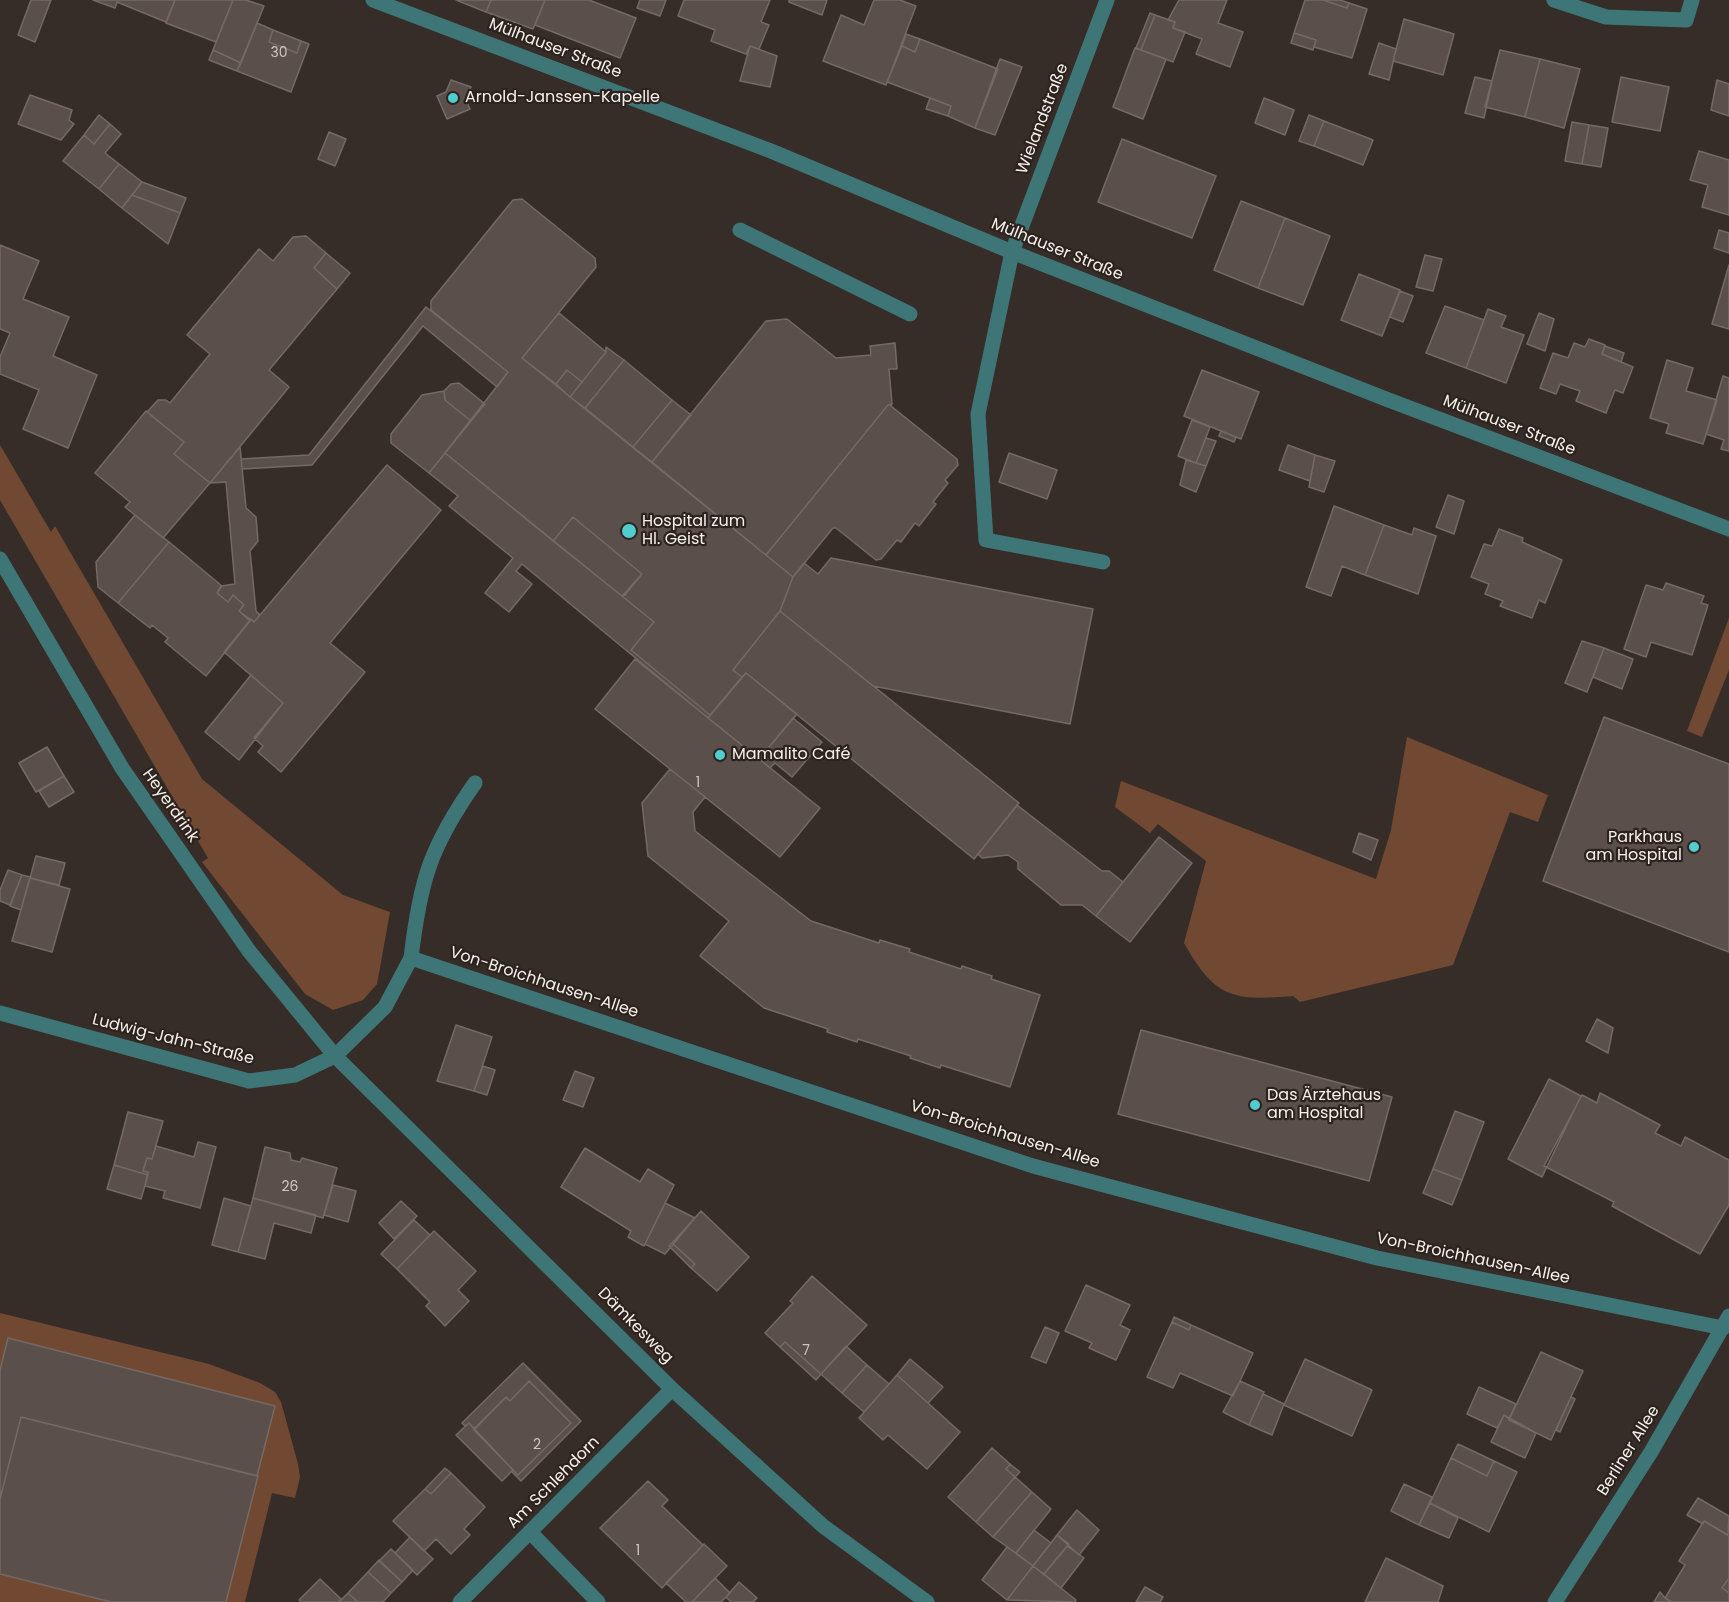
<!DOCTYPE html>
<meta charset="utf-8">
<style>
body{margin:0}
canvas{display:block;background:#372d28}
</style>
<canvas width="1729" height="1602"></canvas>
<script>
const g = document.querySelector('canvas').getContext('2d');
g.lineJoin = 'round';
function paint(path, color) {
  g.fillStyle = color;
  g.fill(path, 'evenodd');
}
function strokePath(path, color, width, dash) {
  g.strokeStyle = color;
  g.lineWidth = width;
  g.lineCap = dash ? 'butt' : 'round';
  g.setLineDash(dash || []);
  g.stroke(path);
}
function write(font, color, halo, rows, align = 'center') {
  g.font = font + ' Poppins,sans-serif';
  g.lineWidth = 4.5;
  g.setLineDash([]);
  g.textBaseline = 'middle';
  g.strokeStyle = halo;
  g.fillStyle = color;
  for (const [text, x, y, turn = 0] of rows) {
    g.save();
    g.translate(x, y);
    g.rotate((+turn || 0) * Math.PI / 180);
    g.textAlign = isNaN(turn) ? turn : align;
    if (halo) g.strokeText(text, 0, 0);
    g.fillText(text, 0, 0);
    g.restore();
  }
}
paint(new Path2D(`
 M0 445 51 532 55 526 202 779 343 895 390 912 377 984 363 1000 333 1010 305 994 202 862 208 858 0 500Z
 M1729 618V670L1702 737 1687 731Z
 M1407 737 1548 795 1538 822 1510 812 1453 965 1300 1002 1293 996C1232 1001 1215 998 1184 943L1206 861 1158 824 1150 833 1115 807 1121 781 1376 879 1391 830Z
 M0 1313 209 1364 260 1383 275 1392 281 1402 298 1464 300 1477 295 1498 272 1493 245 1602H0Z`), '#714832');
const building = new Path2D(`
 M31 0H51L35 42 18 35Z
 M93 0H118L115 8Z
 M118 0H175L166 22 117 2Z
 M175 0H233L216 42 166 23Z
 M233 0H246L264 6 241 63 213 50Z
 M456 0H491L486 12Z
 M491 0H545L533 29 486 12Z
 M545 0H589L636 18 620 58 535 25Z
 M640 0H666L660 16 637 8Z
 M684 0H770L761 22 769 25 759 49 750 46 746 54 711 41 715 30 678 16Z
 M789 0H827L822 15 789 2Z
 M874 0H900L916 6 886 85 823 61 841 15 864 25Z
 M1179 0H1227L1218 23 1243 32 1230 67 1196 54 1202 39 1173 28 1175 22 1168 20Z
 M1305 0H1323L1347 8 1349 3 1367 9 1352 58 1314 47 1316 40 1294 33Z
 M1323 0H1340L1349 3 1347 8Z
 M1150 13 1155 15 1141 50 1136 48Z
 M1155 15 1175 22 1173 28 1185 32 1173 62 1141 50Z
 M1404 19 1454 34 1443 75 1393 61Z
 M257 23 273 30 269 42 297 53 301 41 309 44 291 92 237 71Z
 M273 30 301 41 297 53 269 42Z
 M1294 33 1316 40 1313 50 1291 43Z
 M906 34 920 39 915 52 902 46Z
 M920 39 998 69 975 128 948 116 951 106 887 82 902 46 915 52Z
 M1379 43 1396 49 1389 80 1369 74Z
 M750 46 777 56 770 87 740 81Z
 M1135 48 1166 59 1143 119 1113 107Z
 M213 50 241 63 237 71 209 60Z
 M1500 50 1540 59 1525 117 1485 107Z
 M1000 59 1022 67 995 135 975 128Z
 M1540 59 1580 69 1564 128 1525 117Z
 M1475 77 1492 81 1484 118 1465 113Z
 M1621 77 1669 87 1660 131 1612 122Z
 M451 80 471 87 466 100 470 109 447 119 437 96 446 92Z
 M1717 80 1729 84V116L1711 110Z
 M30 95 72 110 69 120 74 124 61 140 18 124Z
 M930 98 951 106 948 116 926 109Z
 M1264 98 1294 110 1285 135 1255 123Z
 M99 115 110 124 94 144 84 135Z
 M1309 115 1324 121 1314 146 1299 141Z
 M1324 121 1373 140 1363 165 1314 146Z
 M1572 122 1589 125 1582 164 1565 161Z
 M110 124 121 134 105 153 119 164 99 189 63 161 84 135 94 144Z
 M1589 125 1608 128 1601 167 1582 164Z
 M329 132 346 139 335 166 318 159Z
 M1122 139 1216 176 1192 238 1098 202Z
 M1699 151 1729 160V215L1702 207 1708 185 1690 180Z
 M119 164 142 182 122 208 99 189Z
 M142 182 186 198 180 213 132 195Z
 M132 195 180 213 168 244 122 208Z
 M522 199 595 258 596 267 522 358 793 577 780 611 733 670 742 677 710 715 631 650 654 622 622 596 642 574 573 517 553 541 445 453 508 372 431 310V301L513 200Z
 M1241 201 1285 218 1258 288 1214 270Z
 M1285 218 1330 236 1303 305 1258 288Z
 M1719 230 1729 233V253L1714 248Z
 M306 236 326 253 314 268 337 289 269 370 289 387 210 483 174 454 184 442 147 412 158 400H166L170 403 210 354 187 335 259 249 273 261 293 237Z
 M0 245 39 261 23 299 69 317 53 356 97 375 68 448 23 429 39 390 0 374V357L10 333 0 329Z
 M326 253 350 273 337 289 314 268Z
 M1425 255 1442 259 1433 291 1416 287Z
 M1729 265V329L1712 324Z
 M1359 274 1400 290 1382 336 1341 320Z
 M1400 291 1413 296 1403 322 1390 317Z
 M1445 306 1484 320 1466 368 1426 353Z
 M426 307 508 372 497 387 423 326 312 465 242 469 241 459 309 455Z
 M1488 309 1506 316 1501 327 1524 335 1506 383 1466 368Z
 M559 313 606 352 582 382 567 370 556 384 522 358Z
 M1539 313 1554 319 1545 351 1527 344Z
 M787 319 836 358 871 355 870 346 895 343 897 369H889L892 404 888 405 766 555 652 462 766 321Z
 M1589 339 1605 345 1602 354 1633 367 1623 393 1615 390 1606 413 1576 401 1580 391 1560 384 1556 394 1540 388 1553 353 1568 358 1574 343 1585 347Z
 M1605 346 1624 353 1621 362 1602 354Z
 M606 347 624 360 585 408 570 397 606 352Z
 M624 360 672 400 633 447 585 408Z
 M1667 360 1693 368 1686 391 1717 400 1703 444 1666 433 1669 424 1650 418Z
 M567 370 582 382 570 397 556 384Z
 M1202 370 1259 392 1241 439 1184 416Z
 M1723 376 1729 378V451L1721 449 1724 440 1706 434Z
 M459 383 485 404 471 421 445 400 444 391 451 384Z
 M444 391 445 400 471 421 429 473 391 443V434L422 395Z
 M672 400 691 415 652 462 633 447Z
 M888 405 892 404 891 406 957 459 958 465 945 480 948 483 933 502 936 504 919 526 915 523 901 542 897 540 881 559 876 560 836 528H833L793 577 766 555Z
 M146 411 184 442 174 454 210 483 163 538 125 507 130 502 95 473Z
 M1192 420 1210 427 1196 463 1178 456Z
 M1221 431 1236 437 1234 442 1219 436Z
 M1206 438 1216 441 1206 466 1196 463Z
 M1288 445 1315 455 1310 481 1279 470Z
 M240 447 246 508 256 517 258 541 250 551 256 611 260 615 254 622 239 611 244 605 233 595 228 602 217 593 221 586 235 584 226 482 210 483Z
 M445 453 654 622 631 650 710 715 708 718 522 564 516 571 532 584 509 612 485 593 513 558 449 506 458 496 429 473Z
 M1009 453 1057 470 1047 499 999 482Z
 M1315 455 1335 461 1324 492 1309 487Z
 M1186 460 1206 466 1196 492 1180 485Z
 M387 465 441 510 330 643 365 672 281 772 258 752 263 746 254 738 283 703 224 652 251 619 254 622Z
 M1448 495 1464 501 1454 534 1436 527Z
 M1334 506 1384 525 1365 575 1342 566 1331 596 1306 587Z
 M135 515 169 542 118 603 98 587 96 562Z
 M573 517 642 574 625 595 622 596 553 541Z
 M1384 525 1412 535 1414 528 1436 536 1418 594 1365 575Z
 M1499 529 1523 538 1522 542 1562 560 1545 603 1539 600 1532 618 1500 606 1503 601 1485 594 1489 584 1471 577 1484 544 1492 546Z
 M169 542 222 586 217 593 228 602 233 595 244 605 239 611 250 621 206 676 165 642 168 638 152 625 150 628 118 603Z
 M831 558 1093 609 1070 724 873 686 780 611 793 577 804 563 818 574Z
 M1666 583 1704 596 1701 603 1708 605 1692 655 1651 642 1646 657 1624 649 1646 585 1663 590Z
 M780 611 1019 803 974 859 746 673 742 677 733 670Z
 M1582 641 1604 648 1587 692 1565 683Z
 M1604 648 1633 659 1622 689 1593 677Z
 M635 659 820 808 780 857 595 709Z
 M746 673 797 714 759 759 708 718Z
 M251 675 283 703 239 760 205 732Z
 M1604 717 1729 764V952L1543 881Z
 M793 718 822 742 792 777 775 763 770 768 759 759Z
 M47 747 64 776 36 792 19 763Z
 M670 769 705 797 693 812 695 831 811 921 879 943 880 940 910 949 909 952 961 969 962 966 992 976 991 979 1040 995 1010 1087 941 1065 940 1068 910 1058 911 1056 858 1039 857 1042 827 1032 828 1029 764 1008 700 956 729 921 648 856 642 803Z
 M64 776 74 792 49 807 39 791Z
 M1017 805 1102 871H1109L1123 882 1096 916 1082 905H1061L1018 869V862L1008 855 982 858 978 854Z
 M1359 833 1378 840 1371 860 1353 852Z
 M1159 837 1192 863 1130 942 1096 916Z
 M36 856 65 863 59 885 30 878Z
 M8 870 22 875 10 905 0 901V890Z
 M22 875 30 877 21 910 10 906Z
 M30 878 70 889 52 952 12 941Z
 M1597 1019 1613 1028 1608 1053 1586 1041Z
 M456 1025 492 1037 474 1091 437 1081Z
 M1141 1030 1392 1097 1369 1181 1118 1114Z
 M483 1066 495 1070 487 1095 474 1091Z
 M575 1071 594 1078 583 1107 563 1100Z
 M1549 1079 1581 1096 1542 1177 1508 1159Z
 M1600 1093 1660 1125 1655 1133 1681 1146 1685 1137 1729 1160V1205L1700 1254 1612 1206 1614 1202 1544 1166 1582 1095 1597 1103Z
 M1455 1111 1484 1122 1462 1180 1433 1169Z
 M128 1112 163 1121 152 1159 147 1158 143 1171 148 1172V1175L114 1165Z
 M198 1142 216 1147 200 1208 163 1198 165 1191 145 1186 148 1172 143 1171 147 1158 152 1159 156 1146 194 1157Z
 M265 1147 290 1153 291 1160 300 1162 302 1158 337 1168 323 1218 253 1198Z
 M585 1148 640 1182 648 1169 674 1185 644 1246 628 1237 631 1231 561 1187Z
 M114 1165 148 1175 141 1199 107 1189Z
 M1433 1169 1462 1180 1452 1205 1423 1193Z
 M333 1185 356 1191 348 1222 324 1215Z
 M224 1198 251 1206 238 1252 212 1245Z
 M253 1198 316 1215 311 1233 274 1223 265 1259 238 1252Z
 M401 1201 417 1216 394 1239 379 1223Z
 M665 1203 695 1218 665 1254 645 1244Z
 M701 1211 749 1257 717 1291 691 1268 695 1264 672 1243Z
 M414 1220 430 1235 397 1269 381 1254Z
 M434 1231 476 1271 458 1290 469 1301 445 1326 426 1306 430 1302 397 1269Z
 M672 1243 695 1264 691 1268 669 1246Z
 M812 1276 867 1325 821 1374 785 1342 780 1347 765 1333 793 1303 790 1301Z
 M1086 1285 1130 1305 1120 1325 1130 1330 1116 1360 1089 1348 1092 1343 1065 1331Z
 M1174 1317 1191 1325 1189 1330 1172 1322Z
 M1172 1322 1189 1330 1191 1325 1253 1353 1233 1396 1180 1373 1173 1388 1147 1377Z
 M1045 1327 1059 1333 1046 1363 1031 1357Z
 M8 1338 275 1406 257 1476 21 1417 0 1499V1370Z
 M785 1342 821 1374 816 1380 780 1347Z
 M846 1346 867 1365 842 1393 821 1374Z
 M1541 1352 1583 1371 1551 1440 1509 1420Z
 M910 1359 943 1387 928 1403 897 1375Z
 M1305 1359 1372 1390 1352 1436 1284 1405Z
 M523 1363 581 1421 521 1481 512 1472 513 1470 518 1475 571 1423 529 1381 510 1401 506 1397 474 1429 469 1423 465 1426 462 1423Z
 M867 1365 889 1384 864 1412 842 1393Z
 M897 1375 960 1432 927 1469 888 1435 883 1440 859 1418Z
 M529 1381 571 1423 518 1475 474 1430 506 1397 510 1401Z
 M1240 1381 1264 1392 1249 1425 1223 1412Z
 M1479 1387 1516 1404 1509 1419 1504 1415 1497 1428 1467 1414Z
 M1263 1394 1284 1404 1272 1435 1249 1425Z
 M1571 1397 1575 1399 1560 1432 1556 1430Z
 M1504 1415 1536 1433 1525 1458 1491 1442Z
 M21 1417 258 1476 226 1602H111L0 1574V1499Z
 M469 1423 513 1470 502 1481 456 1435Z
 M1458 1444 1494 1461 1487 1476 1451 1458Z
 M992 1448 1010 1464 1006 1469 1015 1477 976 1522 948 1497Z
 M1451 1458 1487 1476 1494 1461 1517 1472 1489 1532 1430 1503Z
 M1010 1464 1020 1472 1015 1477 1006 1469Z
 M445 1468 451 1473 431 1494 425 1489Z
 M451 1473 485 1507 464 1529 470 1535 451 1554 436 1539 424 1551 393 1521 425 1489 431 1494Z
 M1015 1477 1032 1492 993 1537 976 1522Z
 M648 1481 668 1500 662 1506 703 1545 662 1588 600 1528Z
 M1404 1484 1432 1497 1419 1525 1391 1511Z
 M1032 1492 1051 1509 1016 1553 993 1537Z
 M1698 1498 1729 1516 1728 1535 1704 1521 1703 1524 1687 1515Z
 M1430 1503 1458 1518 1449 1538 1419 1525Z
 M1077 1510 1099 1530 1079 1555 1057 1535Z
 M1704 1521 1729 1536V1578L1722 1588 1729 1593V1602H1672L1665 1598 1685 1565 1679 1561Z
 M1034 1530 1051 1543 1033 1566 1016 1553Z
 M1057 1535 1069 1544 1044 1574 1033 1566Z
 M410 1537 433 1559 417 1575 395 1553Z
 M704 1544 727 1566 692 1602H686L666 1583Z
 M1067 1546 1084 1558 1061 1588 1044 1574Z
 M1007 1547 1033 1566 1007 1600 982 1580Z
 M391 1549 413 1570 402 1582 379 1561Z
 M1386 1558 1443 1586 1438 1602H1365Z
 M379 1560 402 1582 391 1593 368 1572Z
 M1033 1566 1076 1600 1075 1602 1007 1600Z
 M368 1572 391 1593 383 1602H358L348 1593Z
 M715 1578 730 1593 721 1602H692Z
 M1729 1578V1593L1722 1588Z
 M320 1579 341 1599 339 1602H301L299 1600Z
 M739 1582 757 1598 753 1602H731L726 1597Z
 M1145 1587 1163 1597 1160 1602H1136Z
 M1660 1592 1665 1598 1672 1602H1654Z
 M348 1593 358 1602H339Z`);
paint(building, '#5a4f4a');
strokePath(building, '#756964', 1.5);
strokePath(new Path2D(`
 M740 230 910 314
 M1012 252 978 414 986 540 1103 562
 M411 958C420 881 430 847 475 783`), '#3e7677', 15);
strokePath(new Path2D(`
 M1554 0 1606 17 1686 20 1692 0
 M1012 252 1107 0
 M0 559 122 768 249 951 335 1056 672 1389 823 1526 927 1602
 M0 1013 249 1081 295 1075 335 1056 385 1007 411 958 1033 1166 1377 1258 1723 1328
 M530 1532 598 1602
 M460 1602 672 1389`), '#3e7677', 15);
strokePath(new Path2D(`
 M373 0 771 151 1012 252 1386 399 1729 529
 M1555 1602 1651 1452 1729 1316`), '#3e7677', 15);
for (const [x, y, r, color] of [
 [453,98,6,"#52cdcf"],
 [629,531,8,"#52cdcf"],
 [720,755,6,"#52cdcf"],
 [1694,847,6,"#52cdcf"],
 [1255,1105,6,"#52cdcf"]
]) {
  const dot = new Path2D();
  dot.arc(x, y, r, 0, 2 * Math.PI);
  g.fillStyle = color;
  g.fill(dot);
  strokePath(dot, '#2d231e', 2);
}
write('14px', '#cfc7c4', null, [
 ["30",279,53],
 ["1",698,783],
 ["26",290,1187],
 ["7",806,1351],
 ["2",537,1445],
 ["1",638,1551]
]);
write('16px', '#f6efec', '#2d231e', [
 ["Mülhauser Straße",555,49,21],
 ["Wielandstraße",1043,119,-69],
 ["Mülhauser Straße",1057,250,22],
 ["Mülhauser Straße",1509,426,21],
 ["Heyerdrink",170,806,55],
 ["Von-Broichhausen-Allee",544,983,18],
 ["Ludwig-Jahn-Straße",173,1040,14],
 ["Von-Broichhausen-Allee",1005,1135,17],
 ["Von-Broichhausen-Allee",1473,1259,12],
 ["Dämkesweg",635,1326,45],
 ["Berliner Allee",1629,1451,-58],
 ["Am Schlehdorn",554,1483,-45]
]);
write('16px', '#f6efec', '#2d231e', [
 ["Arnold-Janssen-Kapelle",465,98],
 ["Hospital zum",642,522],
 ["Hl. Geist",642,540],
 ["Mamalito Café",732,755],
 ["Parkhaus",1682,838,"right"],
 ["am Hospital",1682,856,"right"],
 ["Das Ärztehaus",1267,1096],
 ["am Hospital",1267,1114]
], 'left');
</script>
